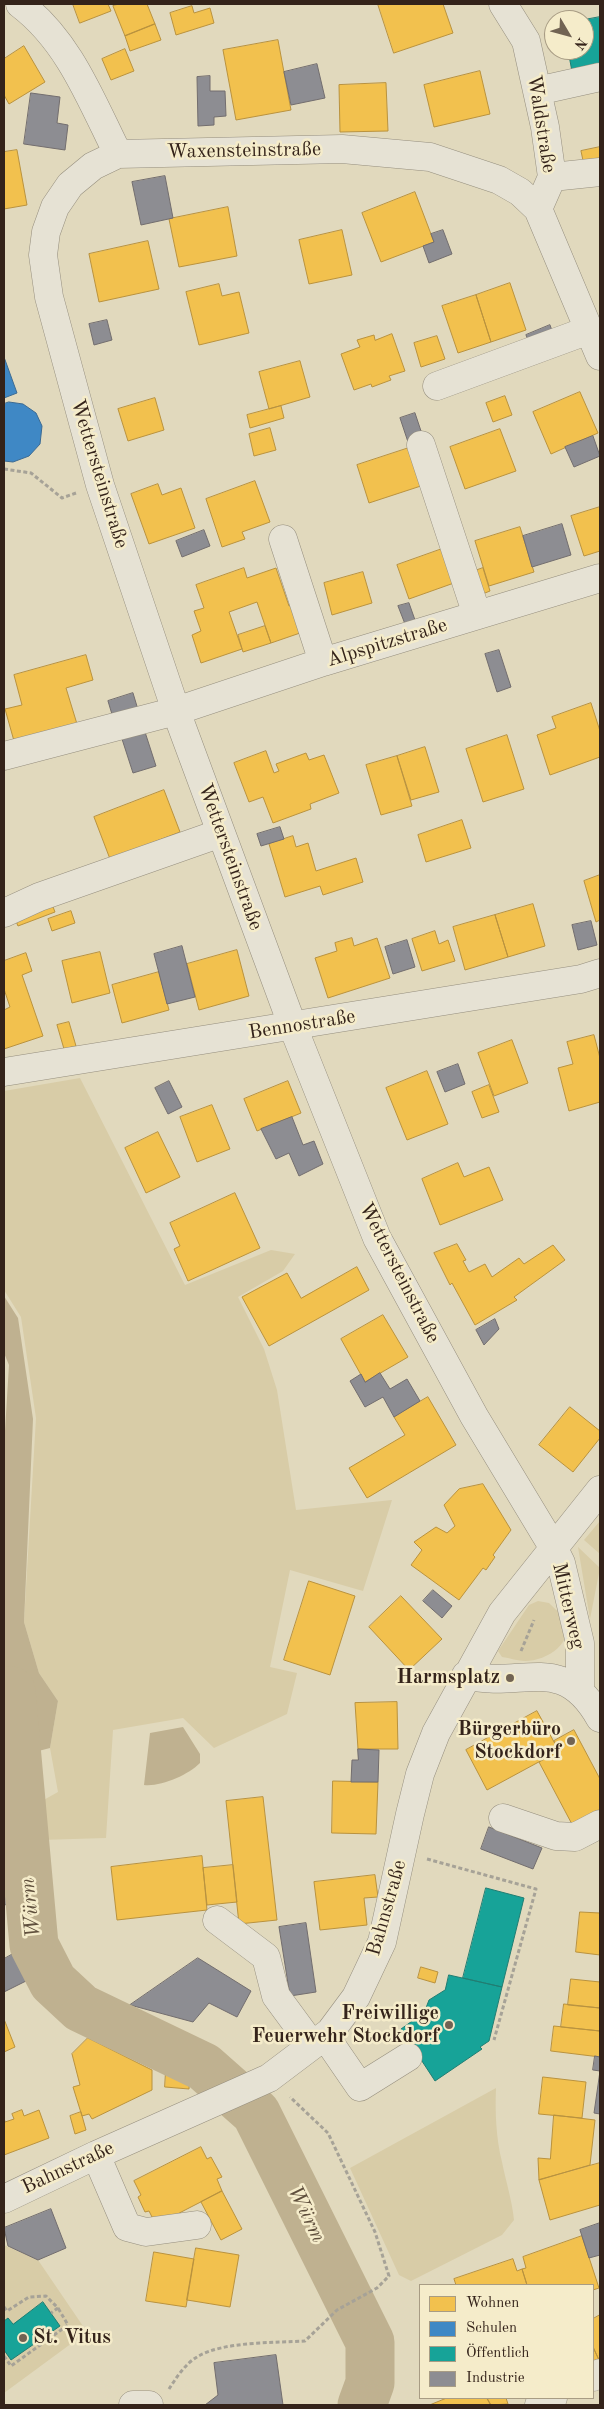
<!DOCTYPE html>
<meta charset="utf-8">
<style>
body{margin:0}
#map{position:relative;width:604px;height:2409px;overflow:hidden;background:#e1d9bd;font-family:"Old Standard TT",serif}
canvas{display:block}
.frame{position:absolute;inset:0;border:5px solid #34231a;pointer-events:none}
.legend{position:absolute;left:419px;top:2284px;width:175px;height:115px;box-sizing:border-box;background:#f5ecca;border:1px solid #a89c84;margin:0;padding:6px 9px;list-style:none;font-size:15px;color:#34231a}
.legend li{display:flex;align-items:center;gap:10px;height:25px}
.legend b{width:25px;border:1px solid #a89c84}
.north{position:absolute;left:544px;top:10px;width:50px;height:50px;box-sizing:border-box;background:#f5ecca;border:1px solid #a89c84;border-radius:50%;rotate:127deg;font-size:14px;font-weight:700;line-height:20px;text-align:center;color:#34231a}
.north::after{content:'';display:block;margin:auto;width:18px;height:22px;background:#716353;clip-path:polygon(50% 0,100% 100%,50% 72%,0 100%)}
</style>
<div id="map">
<canvas width="604" height="2409"></canvas>
<div class="frame"></div>
<ul class="legend">
<li><b style="height:14px;background:#f2c14e"></b>Wohnen</li>
<li><b style="height:14px;background:#3f88c5"></b>Schulen</li>
<li><b style="height:14px;background:#17a398"></b>Öffentlich</li>
<li><b style="height:14px;background:#8d8d92"></b>Industrie</li>
</ul>
<div class="north">N</div>
</div>
<script>
const g = document.querySelector('canvas').getContext('2d');
g.lineJoin = 'round';
function paint(path, color) {
  g.fillStyle = color;
  g.fill(path, 'evenodd');
}
function strokePath(path, color, width, dash) {
  g.strokeStyle = color;
  g.lineWidth = width;
  g.lineCap = dash ? 'butt' : 'round';
  g.setLineDash(dash || []);
  g.stroke(path);
}
function write(font, color, halo, rows, align = 'center') {
  g.font = font + ' "Old Standard TT",serif';
  g.lineWidth = 5;
  g.setLineDash([]);
  g.textBaseline = 'middle';
  g.strokeStyle = halo;
  g.fillStyle = color;
  for (const [text, x, y, turn = 0] of rows) {
    g.save();
    g.translate(x, y);
    g.rotate((+turn || 0) * Math.PI / 180);
    g.textAlign = isNaN(turn) ? turn : align;
    if (halo) g.strokeText(text, 0, 0);
    g.fillText(text, 0, 0);
    g.restore();
  }
}
paint(new Path2D(`
 M80 1078 185 1285 271 1250 295 1254 283 1271 238 1297 264 1349 277 1390 296 1510 392 1500 363 1591 290 1570 270 1667 297 1673 287 1714 214 1748 183 1718 113 1730 106 1838 40 1840 31 1807 58 1792 50 1748 58 1701 39 1673 24 1622 36 1418 21 1317 4 1290V1091Z
 M600 1521V1554L584 1540Z
 M578 1547 600 1568 590 1619Z
 M538 1601 549 1603C553 1607 559 1612 563 1617 577 1642 547 1661 525 1661 518 1661 510 1658 502 1657L498 1651 529 1605Z
 M496 2088C495 2112 496 2138 502 2162 506 2182 512 2200 514 2220L502 2235 411 2281 399 2275 350 2168Z
 M4 2245 38 2260 87 2332 4 2393Z`), '#d8cca7');
paint(new Path2D(`
 M4 1296 18 1318 33 1419 24 1622 39 1673 58 1701 50 1748 4 1760V1447L9 1365 4 1353Z
 M183 1727 200 1754V1763C188 1775 161 1787 144 1785L150 1733Z`), '#bfb190');
const homes = new Path2D(`
 M73 4H108L111 11 80 23Z
 M119 4H147L155 24 125 36 113 6Z
 M378 4H443L453 33 394 53Z
 M192 6 194 13 210 8 214 23 176 35 170 13Z
 M155 24 161 40 130 51 125 36Z
 M278 40 291 110 236 120 223 50Z
 M24 46 45 82 9 104 4 95V59Z
 M125 49 134 71 111 80 102 59Z
 M480 71 490 114 434 127 424 85Z
 M386 83 388 131 340 132 339 85Z
 M600 147V166L585 170 581 151Z
 M17 150 27 205 4 209V152Z
 M415 192 434 242 381 262 362 213Z
 M228 207 237 256 179 267 169 219Z
 M342 230 352 275 309 284 299 240Z
 M148 241 159 289 99 302 89 254Z
 M510 283 526 330 491 342 476 295Z
 M219 284 222 296 239 292 249 333 199 345 186 292Z
 M476 295 491 342 458 353 442 306Z
 M392 334 405 371 389 376 391 380 372 387 371 384 354 390 341 354 360 347 357 340 374 335 375 340Z
 M437 336 445 359 421 367 414 343Z
 M300 361 310 397 269 409 259 372Z
 M580 392 598 433 551 454 533 412Z
 M505 396 512 415 493 422 486 403Z
 M155 398 164 430 128 441 118 409Z
 M281 406 284 418 250 428 247 415Z
 M270 428 276 450 254 456 249 434Z
 M500 429 516 471 465 489 450 447Z
 M418 445 430 483 369 503 357 465Z
 M255 481 270 522 242 532 245 539 222 547 206 499Z
 M158 484 162 495 181 488 195 528 149 544 131 494Z
 M600 507V551L584 556 571 516Z
 M520 527 534 572 489 586 475 541Z
 M442 549 454 583 409 599 397 565Z
 M244 568 247 578 276 568 289 606 293 604 303 632 271 643 257 602 229 612 242 649 201 663 192 635 201 631 194 611 204 608 196 585Z
 M483 568 490 591 480 595 472 572Z
 M363 572 372 603 332 615 324 583Z
 M265 626 271 643 243 652 238 635Z
 M86 655 93 680 66 688 77 724 14 741 5 709 22 705 14 675Z
 M591 703 600 731V757L550 775 537 735 556 728 552 717Z
 M507 735 524 789 483 802 466 749Z
 M425 747 439 792 411 800 397 756Z
 M266 751 274 773 279 771 276 764 306 753 309 760 324 755 339 793 310 804 311 809 273 823 263 797 249 802 234 763Z
 M397 756 412 806 381 815 366 765Z
 M164 790 180 832 110 859 94 817Z
 M462 820 471 848 426 862 418 835Z
 M293 836 296 847 308 843 316 871 356 858 363 882 323 895 320 886 285 897 269 844Z
 M600 875V920L596 922 584 881Z
 M50 899 55 912 18 926 13 914Z
 M533 904 545 946 508 957 495 915Z
 M71 911 75 923 52 931 48 919Z
 M495 915 508 957 465 970 453 927Z
 M435 931 439 944 448 940 455 961 422 971 412 939Z
 M352 938 354 946 377 938 390 978 328 998 315 958 337 951 335 943Z
 M237 950 249 996 199 1010 187 964Z
 M100 952 110 993 72 1003 62 961Z
 M26 953 32 971 22 975 43 1036 4 1049V1010L10 1007 4 989V961Z
 M159 972 169 1010 122 1023 112 985Z
 M69 1022 76 1046 64 1049 57 1025Z
 M594 1035 600 1058V1102L569 1111 558 1068 573 1064 567 1042Z
 M512 1040 528 1083 494 1096 478 1053Z
 M427 1071 448 1124 407 1140 386 1088Z
 M288 1081 301 1113 257 1131 244 1099Z
 M489 1085 499 1112 482 1118 472 1092Z
 M212 1105 230 1149 197 1162 180 1117Z
 M158 1132 180 1177 146 1193 125 1148Z
 M458 1163 464 1177 489 1167 503 1200 440 1225 422 1179Z
 M235 1193 260 1248 188 1281 174 1249 180 1246 170 1223Z
 M457 1244 466 1260 463 1261 469 1272 485 1264 492 1277 519 1258 524 1264 553 1245 565 1260 514 1297 517 1300 475 1325 452 1283 450 1285 434 1253Z
 M357 1267 369 1290 269 1346 242 1297 287 1273 301 1298Z
 M383 1315 408 1357 365 1382 341 1339Z
 M428 1397 456 1445 367 1498 349 1468 405 1435 394 1417Z
 M570 1407 600 1431V1438L573 1472 539 1445Z
 M483 1484 511 1530 493 1555 495 1557 486 1570 483 1568 459 1600 411 1565 422 1550 414 1542 436 1527 447 1533 455 1526 444 1505 459 1489Z
 M309 1581 355 1596 330 1675 284 1660Z
 M401 1596 442 1639 409 1670 369 1627Z
 M397 1702 398 1749H358L355 1703Z
 M537 1711 559 1751 487 1790 466 1750Z
 M574 1730 600 1779V1814L574 1828 539 1762 559 1751 554 1741Z
 M333 1781 378 1782 376 1834 332 1833Z
 M263 1797 277 1920 239 1924 226 1801Z
 M202 1856 207 1910 117 1920 111 1867Z
 M233 1865 237 1902 207 1905 203 1868Z
 M375 1875 378 1897 364 1898 367 1925 320 1930 314 1882Z
 M580 1912 600 1913V1955L576 1952Z
 M421 1967 438 1972 435 1983 418 1978Z
 M571 1979 600 1982V2008L568 2005Z
 M564 2004 600 2008V2031L561 2027Z
 M4 2019 15 2047 4 2052Z
 M554 2026 600 2031V2057L551 2051Z
 M88 2038 152 2070V2090L92 2119 89 2114 82 2116 73 2087 80 2085 72 2054Z
 M166 2071 190 2072 189 2089 165 2087Z
 M543 2077 586 2082 582 2118 539 2114Z
 M22 2110 24 2116 39 2110 49 2138 4 2155V2117L5 2122 14 2119 12 2114Z
 M81 2112 86 2130 75 2134 70 2116Z
 M554 2115 595 2120 590 2165 539 2180 538 2158 550 2159Z
 M201 2147 207 2159 211 2157 222 2177 217 2179 222 2191 156 2225 149 2211 145 2212 138 2197 141 2195 134 2181Z
 M600 2163V2205L550 2220 539 2180Z
 M222 2191 242 2229 221 2240 201 2202Z
 M582 2236 599 2288 593 2290V2285H527L522 2269 526 2268 523 2257Z
 M196 2248 239 2255 230 2307 187 2300Z
 M154 2252 194 2259 186 2307 146 2301Z
 M513 2259 517 2271 522 2269 527 2285H456L454 2279Z
 M600 2315V2359L599 2360 593 2347V2319Z
 M593 2347 599 2360 593 2363Z
 M447 2398H487L491 2405H430Z
 M487 2398H506L508 2404 491 2405Z`);
paint(homes, '#f2c14e');
strokePath(homes, '#b9923e', 1);
const schools = new Path2D(`
 M4 357 17 393 4 398Z
 M9 402 23 404 36 413 42 426 40 444 29 456 13 462 4 461V404Z`);
paint(schools, '#3f88c5');
strokePath(schools, '#3c6a92', 1);
const public = new Path2D(`
 M600 17V71L573 77 568 50H584V20Z
 M486 1888 524 1898 502 1987 463 1978Z
 M449 1975 502 1987 489 2041 480 2047 482 2049 435 2081 401 2029 415 2019 421 2021 429 2000 445 1990Z
 M43 2302 60 2326 11 2360 4 2350V2321L8 2318 13 2324Z`);
paint(public, '#17a398');
strokePath(public, '#207d72', 1);
const industry = new Path2D(`
 M317 64 325 98 291 105 284 72Z
 M210 76V91H225L226 116 214 117V125L198 126 197 77Z
 M31 93 60 97 57 123 68 125 65 150 24 144Z
 M165 176 173 218 141 225 132 182Z
 M443 230 452 254 429 263 423 246 434 242 431 234Z
 M107 320 112 340 94 345 89 324Z
 M550 325 554 336 530 345 526 335Z
 M415 413 423 437 408 442 400 418Z
 M593 436 600 456 574 467 565 447Z
 M562 524 571 555 532 567 523 536Z
 M204 530 210 546 182 557 176 541Z
 M409 603 415 620 405 624 398 606Z
 M499 650 511 687 497 692 485 654Z
 M133 693 139 713 114 721 108 701Z
 M145 732 156 766 133 773 122 739Z
 M280 827 284 839 261 846 257 834Z
 M591 921 597 945 578 950 572 925Z
 M407 940 415 967 393 974 385 947Z
 M182 946 195 997 167 1004 154 954Z
 M458 1064 465 1084 445 1092 437 1072Z
 M169 1081 182 1107 168 1114 155 1088Z
 M292 1117 303 1145 314 1141 323 1164 299 1176 289 1153 276 1159 261 1129Z
 M495 1319 499 1329 484 1345 476 1330Z
 M380 1373 390 1389 407 1379 420 1401 394 1417 383 1397 365 1407 350 1381 361 1374 365 1382Z
 M433 1590 452 1606 442 1618 423 1601Z
 M358 1749 379 1750 378 1782H351L352 1760H358Z
 M36 1759 43 1785 4 1797V1769Z
 M489 1827 542 1848 533 1869 481 1849Z
 M4 1883 9 1904 4 1905Z
 M306 1923 316 1992 290 1996 279 1927Z
 M13 1954 26 1981 4 1992V1959Z
 M198 1958 251 1991 237 2017 209 2003 193 2022 130 2005Z
 M595 2056 600 2057V2114L594 2113 600 2071 593 2070Z
 M51 2209 66 2248 38 2260 8 2246 4 2228Z
 M600 2223V2255L589 2258 580 2230Z
 M276 2355 283 2405H205L218 2395 214 2363Z`);
paint(industry, '#8d8d92');
strokePath(industry, '#726d6e', 1);
strokePath(new Path2D(`
 M11 1691 34 1945 53 1982 81 2008 204 2067 256 2113 370 2342V2383L362 2405`), '#bfb190', 49);
const minor = new Path2D(`
 M20 4C69 41 91 100 118 154
 M503 4 526 41 545 127 552 177 538 209
 M537 91 600 77
 M552 177 600 172
 M437 386 589 330
 M421 445 477 615
 M283 539 323 662
 M4 756 176 711 323 662 600 578
 M4 913 39 897 221 833
 M4 1072 581 979 600 973
 M466 1675C522 1690 562 1651 600 1718
 M580 1691V1643L561 1563 553 1547 474 1416 377 1238 293 1027 176 711 100 485 49 297 43 255 46 232 55 207 70 185 93 166 118 154 342 149 430 157 499 180 520 192 538 209 600 356
 M503 1818 556 1836 575 1837 600 1824
 M217 1920 266 1957 276 1996 312 2045
 M325 2036 360 2087 408 2057
 M96 2155 127 2227 146 2232 197 2225
 M4 2199 96 2155 269 2078 330 2032 356 1997 382 1942 410 1814 420 1774 436 1733 502 1613 600 1490
 M593 2377 600 2373
 M133 2405H149
 M539 2405 553 2398`);
strokePath(minor, '#958e7e', 29);
strokePath(new Path2D(`
 M4 469 31 473 62 498 76 493
 M521 1651 534 1620
 M427 1859 536 1889 494 2040
 M4 2307 7 2311 29 2297 46 2296 58 2308 51 2313
 M4 2356 11 2366 68 2325 58 2308
 M169 2389C176 2378 186 2363 197 2357 223 2341 275 2343 305 2341L337 2310 377 2288 389 2276 375 2232 328 2133 290 2097`), '#a6a297', 3, [4, 2.5]);
strokePath(minor, '#e6e2d4', 28);
for (const [x, y, r, color] of [
 [510,1678,5,"#716353"],
 [571,1741,5,"#716353"],
 [449,2025,5,"#716353"],
 [23,2338,5,"#716353"]
]) {
  const dot = new Path2D();
  dot.arc(x, y, r, 0, 2 * Math.PI);
  g.fillStyle = color;
  g.fill(dot);
  strokePath(dot, '#f5ecca', 2);
}
write('20px', '#34231a', '#f5ecca', [
 ["Waldstraße",541,124,81],
 ["Waxensteinstraße",244,151,-1],
 ["Wettersteinstraße",99,474,73],
 ["Alpspitzstraße",387,643,-17],
 ["Wettersteinstraße",230,857,70],
 ["Bennostraße",302,1025,-9],
 ["Wettersteinstraße",399,1273,63],
 ["Mitterweg",568,1606,77],
 ["Bahnstraße",387,1908,-74],
 ["Bahnstraße",68,2168,-25]
]);
write('bold 20px', '#34231a', '#f5ecca', [
 ["Harmsplatz",500,1678],
 ["Bürgerbüro",561,1730],
 ["Stockdorf",561,1753],
 ["Freiwillige",439,2014],
 ["Feuerwehr Stockdorf",439,2037],
 ["St. Vitus",33,2338,"left"]
], 'right');
write('italic 21px', '#5f4f3c', '#f5ecca', [
 ["Würm",31,1908,-96],
 ["Würm",306,2214,64]
]);
</script>
